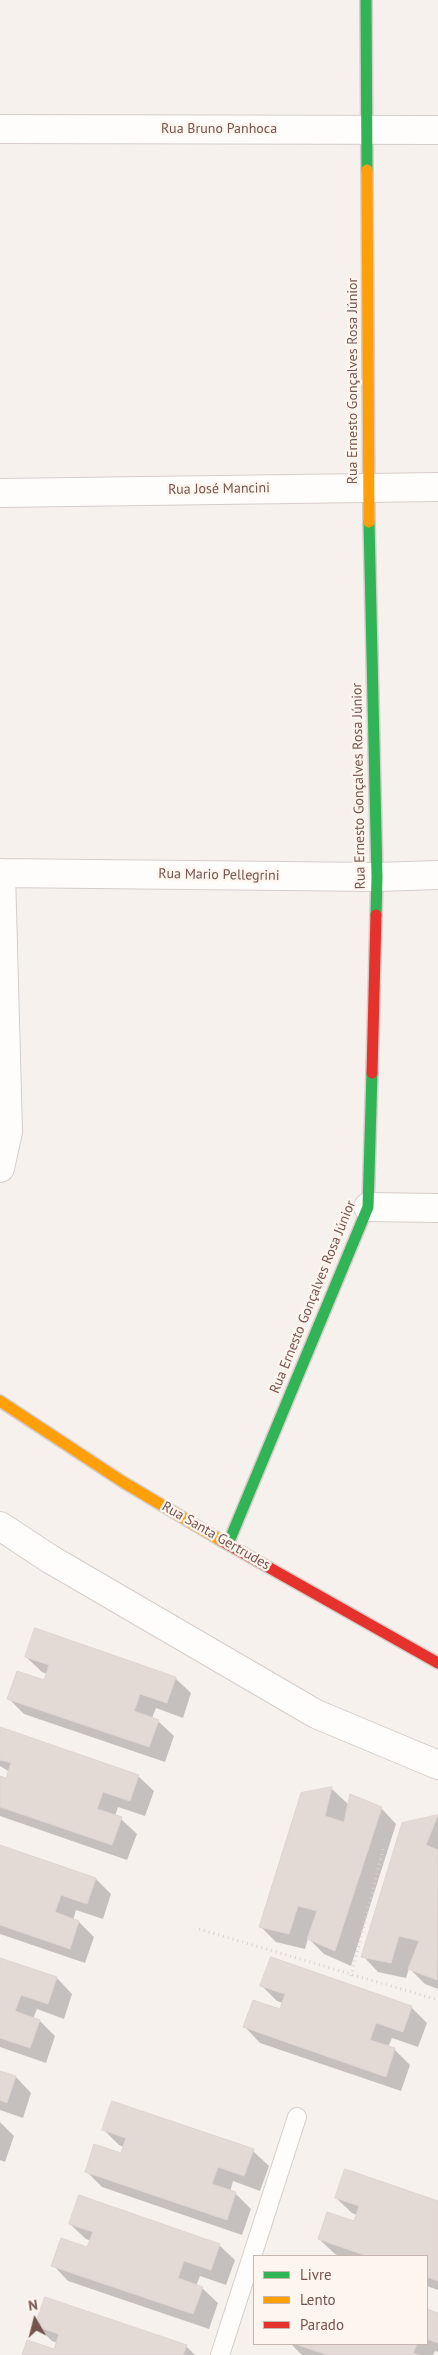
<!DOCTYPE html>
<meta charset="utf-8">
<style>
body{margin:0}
#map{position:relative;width:438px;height:2355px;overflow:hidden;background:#f7f1ed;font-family:"PT Sans",sans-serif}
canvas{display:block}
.legend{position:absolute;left:253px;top:2255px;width:175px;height:90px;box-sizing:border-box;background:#fef5ef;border:1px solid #c7b5af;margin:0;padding:6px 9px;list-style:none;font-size:15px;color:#74544e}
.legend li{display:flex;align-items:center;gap:10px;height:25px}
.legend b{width:25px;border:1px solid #c7b5af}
.north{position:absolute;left:10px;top:2295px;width:50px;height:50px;-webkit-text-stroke:4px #fef5ef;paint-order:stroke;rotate:352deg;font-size:14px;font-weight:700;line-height:20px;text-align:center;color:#74544e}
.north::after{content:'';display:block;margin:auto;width:18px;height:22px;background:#74544e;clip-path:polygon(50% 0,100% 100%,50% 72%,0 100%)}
</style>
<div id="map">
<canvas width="438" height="2355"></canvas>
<ul class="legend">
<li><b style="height:6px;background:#30b455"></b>Livre</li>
<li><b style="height:6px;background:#ff9f0a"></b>Lento</li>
<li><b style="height:6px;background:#e5322d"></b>Parado</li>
</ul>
<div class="north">N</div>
</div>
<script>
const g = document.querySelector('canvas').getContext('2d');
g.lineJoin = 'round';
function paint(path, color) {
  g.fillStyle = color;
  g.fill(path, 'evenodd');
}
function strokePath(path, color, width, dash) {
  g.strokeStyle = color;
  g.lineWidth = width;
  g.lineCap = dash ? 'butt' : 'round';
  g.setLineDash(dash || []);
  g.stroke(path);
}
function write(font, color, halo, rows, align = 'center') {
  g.font = font + ' "PT Sans",sans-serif';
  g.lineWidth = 4.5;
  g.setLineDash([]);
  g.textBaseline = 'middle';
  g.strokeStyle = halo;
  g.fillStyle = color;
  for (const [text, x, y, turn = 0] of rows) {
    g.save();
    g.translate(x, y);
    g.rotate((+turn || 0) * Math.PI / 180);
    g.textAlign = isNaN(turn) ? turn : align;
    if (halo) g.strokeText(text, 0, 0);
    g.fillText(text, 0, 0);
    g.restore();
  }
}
paint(new Path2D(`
 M26 1657 175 1678 191 1693 183 1718 156 1708 152 1718 158 1721 174 1736 165 1762 24 1714 8 1698 44 1681 47 1674 42 1672Z
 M0 1729 138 1776 154 1791 145 1816 118 1807 115 1816 121 1819 137 1834 127 1860 0 1816V1777L7 1779 10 1772 0 1766Z
 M332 1789 349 1805 381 1808 396 1824 351 1966 324 1954 308 1938 305 1949 276 1942 261 1927 302 1794Z
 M438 1817V1989L425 1984 409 1968 406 1978 378 1972 363 1956 403 1824Z
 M0 1846 96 1879 111 1894 103 1919 76 1910 73 1920 79 1922 94 1937 85 1963 0 1934Z
 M0 1959 57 1978 72 1994 64 2019 37 2009 33 2019 40 2021 55 2036 46 2063 0 2047Z
 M262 1986 411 2007 427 2023 418 2047 392 2038 388 2047 394 2049 410 2065 401 2091 260 2043 245 2027 280 2011 283 2003 277 2001Z
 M0 2072 16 2077 31 2093 23 2118 0 2110Z
 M0 2122 14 2136 5 2162 0 2160Z
 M104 2130 253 2151 269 2166 260 2191 233 2181 230 2192 236 2194 251 2209 242 2235 102 2187 86 2171 122 2154 124 2147 119 2145Z
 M336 2198 438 2202V2290L427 2286V2256H340L335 2254 319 2239 355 2223 357 2215 352 2213Z
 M70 2224 219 2245 235 2260 226 2285 200 2276 196 2286 202 2288 218 2303 209 2329 68 2281 53 2265 88 2248 91 2241 86 2239Z
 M427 2311 438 2315V2352L435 2351 433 2355H302L291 2344H427Z
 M37 2326 186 2346 195 2355H23L55 2351 58 2343 52 2341Z`), '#0003');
const building = new Path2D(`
 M35 1628 176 1677 167 1703 140 1694 134 1711 159 1720 149 1747 7 1699 17 1671 44 1680 49 1665 25 1657Z
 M0 1727 139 1775 130 1801 103 1792 97 1809 122 1817 112 1845 0 1807V1776L6 1778 11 1763 0 1760Z
 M332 1787 325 1816 344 1822 350 1794 382 1807 335 1951 307 1939 317 1911 298 1906 289 1934 259 1927 301 1793Z
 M438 1815 426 1845 438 1850 437 1980 408 1969 419 1941 399 1936 391 1963 361 1957 402 1823Z
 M0 1845 96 1878 87 1904 61 1895 55 1912 79 1921 70 1949 0 1925Z
 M271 1957 412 2006 403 2032 376 2023 370 2040 395 2048 386 2077 243 2027 253 2000 280 2009 285 1994 260 1986Z
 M0 1958 57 1977 48 2004 21 1995 15 2011 40 2020 30 2048 0 2038Z
 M0 2071 16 2076 7 2103 0 2100Z
 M112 2101 254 2149 244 2176 218 2167 212 2184 236 2192 227 2220 85 2172 94 2144 121 2153 126 2138 102 2130Z
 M345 2169 438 2201V2281L427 2277V2256H367L318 2239 327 2212 354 2221 359 2206 335 2198Z
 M79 2195 220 2244 211 2270 184 2261 178 2278 203 2287 193 2314 51 2266 61 2238 87 2247 93 2232 69 2224Z
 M45 2297 187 2345 183 2355H22L27 2340 54 2349 59 2334 35 2326Z
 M427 2309 438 2313V2343L427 2339Z
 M295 2344H417L413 2353 419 2355H328Z`);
paint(building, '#e3d9d5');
strokePath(building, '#dfd3d0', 1);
const lane = new Path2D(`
 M220 2355 297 2117`);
const street = new Path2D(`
 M0 129 438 130
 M0 493 438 487
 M0 873 377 877 438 875
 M0 1168 8 1132 1 873
 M368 1207 438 1208
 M0 1526 50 1559 316 1714 438 1765`);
const fast = new Path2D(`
 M366 0 367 170
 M369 522 377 877 376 915
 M228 1544 368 1207 372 1073`);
const slow = new Path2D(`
 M367 170 369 522
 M0 1401 123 1482 222 1541`);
const jam = new Path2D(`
 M372 1073 376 915
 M222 1541 438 1663`);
strokePath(lane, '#d6cdca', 20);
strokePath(street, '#d6cdca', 30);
strokePath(fast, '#d6cdca', 14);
strokePath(slow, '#d6cdca', 14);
strokePath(jam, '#d6cdca', 14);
strokePath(new Path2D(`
 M199 1929 438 2000
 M351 1976 384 1846`), '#dad1cf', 3, [1, 4]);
strokePath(lane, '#fefdfc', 18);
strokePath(street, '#fefdfc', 28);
strokePath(fast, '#30b455', 11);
strokePath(slow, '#ff9f0a', 11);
strokePath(jam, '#e5322d', 11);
write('14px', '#74544e', '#fef5ef', [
 ["Rua Bruno Panhoca",219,129],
 ["Rua Ernesto Gonçalves Rosa Júnior",353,381,-90],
 ["Rua José Mancini",219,489,-1],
 ["Rua Ernesto Gonçalves Rosa Júnior",359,786,-91],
 ["Rua Mario Pellegrini",219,875,1],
 ["Rua Ernesto Gonçalves Rosa Júnior",313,1297,-68],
 ["Rua Santa Gertrudes",216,1536,30]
]);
</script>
